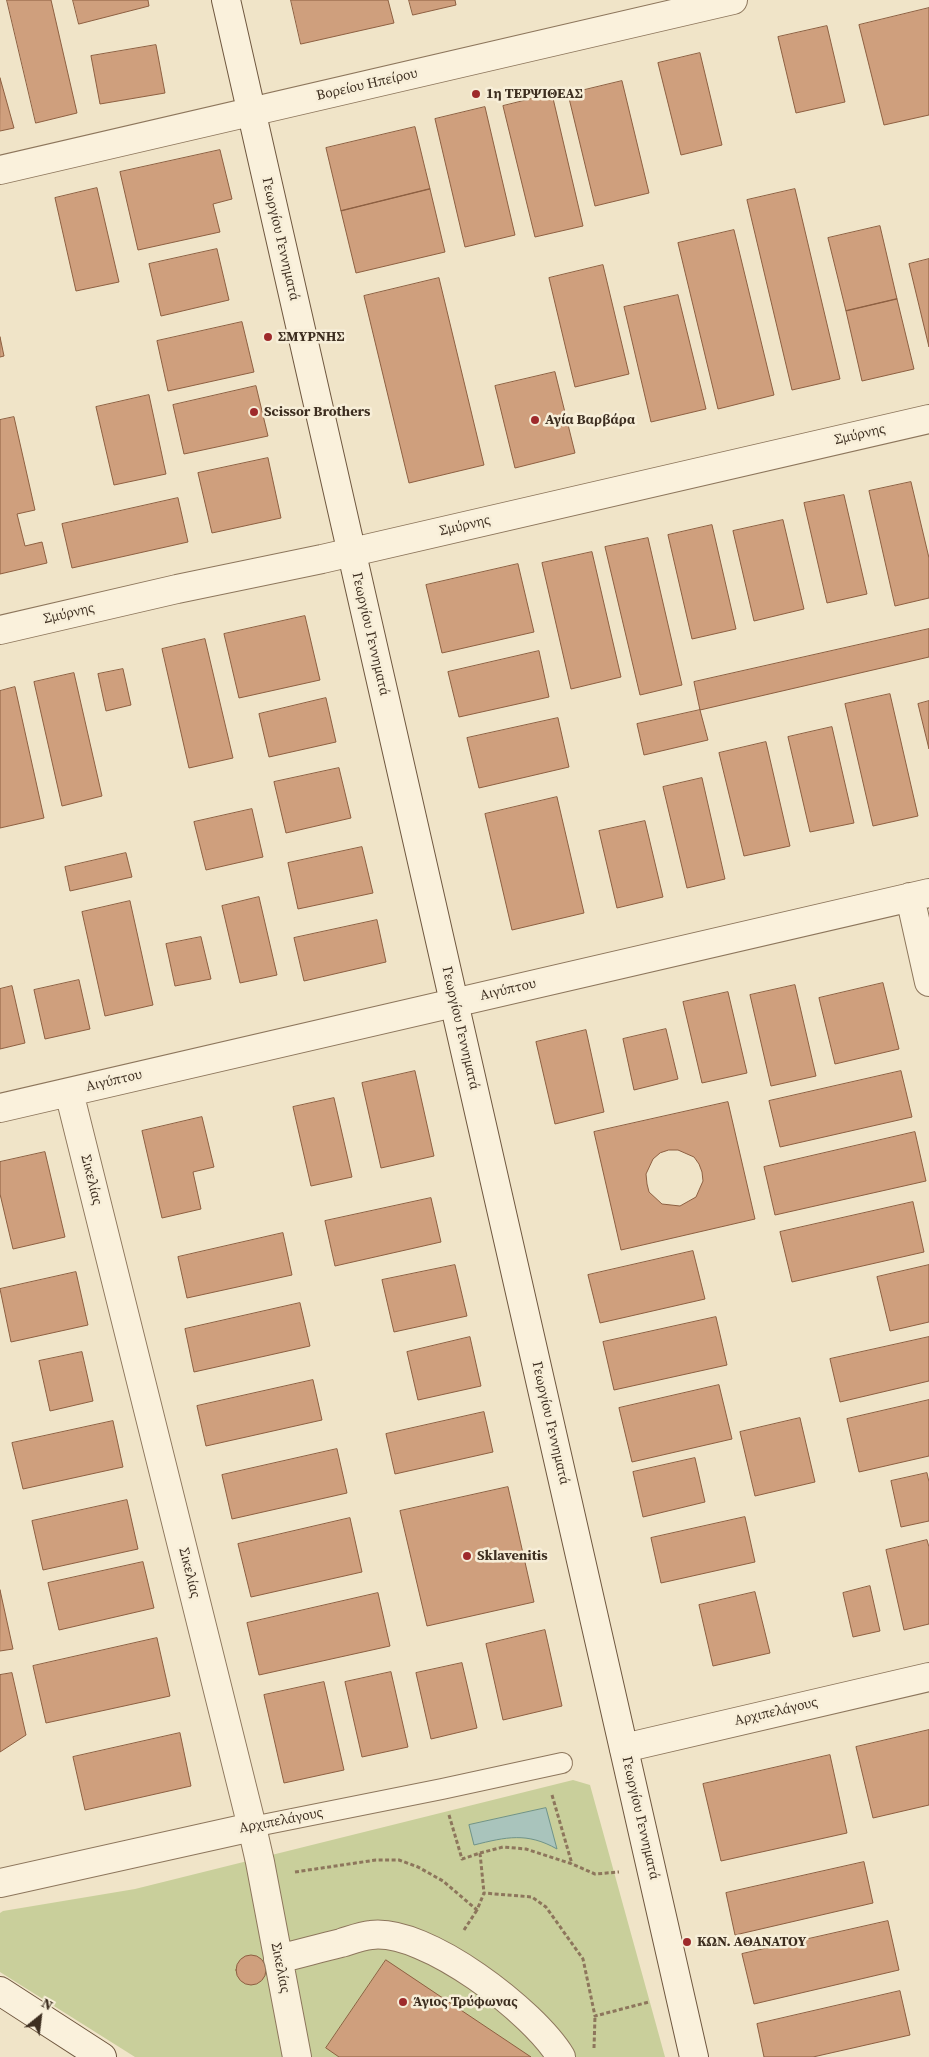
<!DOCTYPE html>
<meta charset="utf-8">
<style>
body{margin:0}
#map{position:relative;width:929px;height:2057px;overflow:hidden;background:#f0e4c8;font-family:"Source Serif 4",serif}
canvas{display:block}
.north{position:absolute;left:15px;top:1992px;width:50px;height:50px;-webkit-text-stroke:4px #f7eed8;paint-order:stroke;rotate:29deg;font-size:14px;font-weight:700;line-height:20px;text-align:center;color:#3d2e20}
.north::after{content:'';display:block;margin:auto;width:18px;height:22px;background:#3d2e20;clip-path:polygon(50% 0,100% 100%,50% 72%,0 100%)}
</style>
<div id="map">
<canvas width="929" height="2057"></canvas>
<div class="north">N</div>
</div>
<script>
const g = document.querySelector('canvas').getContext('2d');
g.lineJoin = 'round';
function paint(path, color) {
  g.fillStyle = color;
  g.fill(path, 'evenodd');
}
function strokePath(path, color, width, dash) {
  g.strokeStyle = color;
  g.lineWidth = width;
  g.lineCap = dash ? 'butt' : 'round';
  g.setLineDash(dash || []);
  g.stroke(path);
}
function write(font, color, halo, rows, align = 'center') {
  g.font = font + ' "Source Serif 4",serif';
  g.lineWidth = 5;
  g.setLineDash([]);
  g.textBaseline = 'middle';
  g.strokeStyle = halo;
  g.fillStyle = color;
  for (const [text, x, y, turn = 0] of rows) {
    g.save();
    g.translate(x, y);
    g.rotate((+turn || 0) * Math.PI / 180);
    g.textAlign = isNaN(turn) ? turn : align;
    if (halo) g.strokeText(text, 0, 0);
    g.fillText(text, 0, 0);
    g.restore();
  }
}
paint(new Path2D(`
 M573 1780 590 1785 665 2057H135L0 1972V1913L3 1911 135 1889Z`), '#c9cf9b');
const water = new Path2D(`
 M546 1808 557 1849C527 1832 506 1837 474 1845L469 1825Z`);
paint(water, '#a9c4bc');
strokePath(water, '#6f938a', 1);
const building = new Path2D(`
 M7 0H51L77 113 36 123Z
 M73 0H148L149 6 79 24Z
 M291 0H388L394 23 301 44Z
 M409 0H455L456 5 413 15Z
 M929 8V115L884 125 859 25Z
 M827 26 845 102 796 113 778 37Z
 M156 45 165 93 100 104 91 56Z
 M700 53 722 145 681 155 658 63Z
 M0 78 14 128 0 131Z
 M622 81 649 193 595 206 568 94Z
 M552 94 583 226 535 237 503 106Z
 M485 107 515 235 465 247 435 119Z
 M415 127 430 189 341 211 326 148Z
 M220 150 232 199 213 204 220 232 138 250 120 172Z
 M97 188 119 282 76 291 55 198Z
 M430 189 445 252 356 273 341 211Z
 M795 189 840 379 792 390 747 200Z
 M880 226 897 299 846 311 828 238Z
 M734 230 774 395 718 409 678 243Z
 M217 249 229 300 161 316 149 264Z
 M929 259V347L909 264Z
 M603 265 629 374 575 387 549 278Z
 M439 278 484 465 409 483 364 296Z
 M678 295 706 409 651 422 624 307Z
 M897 299 914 369 862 381 846 311Z
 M242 322 254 372 168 391 157 341Z
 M0 337 4 356 0 357Z
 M555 372 575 453 515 468 495 386Z
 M256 386 268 436 184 454 173 405Z
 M149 395 166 474 114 485 96 407Z
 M14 417 35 510 17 514 25 546 42 542 47 563 0 574V420Z
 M268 458 281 518 212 533 198 473Z
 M911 482 929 558V598L895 606 869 491Z
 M844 495 867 594 827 603 804 503Z
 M178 498 188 542 72 568 62 524Z
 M783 520 804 609 754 621 733 531Z
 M712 525 736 629 692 639 668 535Z
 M648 538 682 685 640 695 605 547Z
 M592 552 621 677 571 689 542 563Z
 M518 564 534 632 442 653 426 585Z
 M305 616 320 680 239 698 224 634Z
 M929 629V657L700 710 694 682Z
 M205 639 233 758 189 768 162 649Z
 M539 651 549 697 459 717 448 672Z
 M123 669 131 705 106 711 98 674Z
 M74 673 102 796 62 806 34 682Z
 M15 687 44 818 0 828V691Z
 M890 694 918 816 873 826 845 704Z
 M326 698 336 742 269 757 259 714Z
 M929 701V749L918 704Z
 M700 710 708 740 644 755 637 724Z
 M558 718 569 767 479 788 467 738Z
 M832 727 854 823 810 832 788 737Z
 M766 742 790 846 744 856 719 753Z
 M339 768 351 818 286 833 274 782Z
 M702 778 725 879 687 888 663 787Z
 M557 797 584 913 512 930 485 814Z
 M252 809 263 857 206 870 194 822Z
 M645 821 663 897 617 908 599 831Z
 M362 847 373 893 298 909 288 863Z
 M126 853 132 877 70 891 65 867Z
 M259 897 277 975 240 983 222 906Z
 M130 901 153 1005 105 1016 82 912Z
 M377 920 386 962 304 981 294 938Z
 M201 937 211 979 175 986 166 944Z
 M79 980 90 1029 45 1039 34 990Z
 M883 983 899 1049 835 1064 819 998Z
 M795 985 816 1076 771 1086 750 995Z
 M12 986 25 1043 0 1049V989Z
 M728 992 747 1073 702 1083 683 1002Z
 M666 1029 678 1079 634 1090 623 1039Z
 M586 1030 604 1112 555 1124 536 1042Z
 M415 1071 434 1156 381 1168 362 1083Z
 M901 1071 912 1117 780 1147 769 1101Z
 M334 1098 352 1177 311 1186 293 1107Z
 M728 1102 755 1219 621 1250 594 1132ZM669 1150H678L694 1157 699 1164 702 1172 703 1181 696 1197 680 1206 662 1204 649 1192 647 1184 646 1174 653 1159 660 1153Z
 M202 1117 214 1167 193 1172 201 1209 162 1218 142 1131Z
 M915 1132 926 1181 775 1215 764 1167Z
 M45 1152 65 1237 13 1249 0 1194V1162Z
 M431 1198 441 1242 335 1266 325 1221Z
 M913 1202 924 1252 792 1282 780 1232Z
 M283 1233 292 1275 187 1298 178 1257Z
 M693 1251 705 1299 600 1323 588 1275Z
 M455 1265 467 1316 394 1332 382 1280Z
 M929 1265V1322L890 1331 877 1277Z
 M76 1272 88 1325 11 1342 0 1289Z
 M300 1303 310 1346 194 1372 185 1329Z
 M716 1317 727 1365 614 1390 603 1342Z
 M470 1337 481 1386 418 1400 407 1352Z
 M929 1337V1381L840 1402 830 1359Z
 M82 1352 93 1401 50 1411 39 1361Z
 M313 1380 322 1420 206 1446 197 1406Z
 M719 1385 732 1439 632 1462 619 1408Z
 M929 1400V1456L859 1472 847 1419Z
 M484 1412 493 1452 395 1474 386 1434Z
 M800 1418 815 1482 755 1496 740 1432Z
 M113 1421 123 1467 23 1489 12 1443Z
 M337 1449 347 1493 232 1519 222 1475Z
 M695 1458 705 1502 643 1517 633 1472Z
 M927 1473 929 1482V1521L901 1527 891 1481Z
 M508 1487 534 1602 427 1626 400 1511Z
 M127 1500 138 1549 43 1570 32 1521Z
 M745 1517 755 1562 661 1583 651 1538Z
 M350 1518 362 1572 251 1597 238 1544Z
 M927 1540 929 1547V1624L904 1630 886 1550Z
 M143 1562 154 1608 59 1630 48 1583Z
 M870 1586 880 1631 853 1637 843 1593Z
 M0 1590 13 1649 0 1651Z
 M755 1592 770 1653 713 1666 699 1605Z
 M378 1593 390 1646 259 1675 247 1623Z
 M545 1630 562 1706 503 1720 486 1644Z
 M157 1638 170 1696 46 1723 33 1666Z
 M462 1663 477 1728 431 1739 416 1673Z
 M391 1672 408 1747 362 1757 345 1682Z
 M12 1673 26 1735 0 1752V1675Z
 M324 1682 344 1770 284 1783 264 1695Z
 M929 1730V1805L873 1818 856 1747Z
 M180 1733 191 1786 85 1810 73 1757Z
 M830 1755 847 1833 721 1861 703 1784Z
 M864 1862 873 1903 735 1935 726 1893Z
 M888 1921 899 1970 754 2004 742 1954Z
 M236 1970a15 15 0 1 1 30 0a15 15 0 1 1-30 0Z
 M386 1960 531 2057H339L326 2048Z
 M900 1991 910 2035 813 2057H764L757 2024Z`);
paint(building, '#cf9f7d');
strokePath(building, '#8d5f41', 1);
const service = new Path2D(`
 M252 1827 442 1789 562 1763`);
const pedestrian = new Path2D(`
 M252 1827 260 1862 297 2057
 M278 1959C299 1954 320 1948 341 1943 351 1940 361 1936 371 1935 426 1928 534 2012 561 2057`);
const minor = new Path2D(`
 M0 630 177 589 322 559 929 419
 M910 897 929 982
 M0 1108 929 893
 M624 1748 929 1677
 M0 1883 252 1827 69 1092`);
const tertiary = new Path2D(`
 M0 170 733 0`);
const secondary = new Path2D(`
 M226 0 694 2057
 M0 1991 102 2057`);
strokePath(service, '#8d765c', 22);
strokePath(pedestrian, '#8d765c', 30);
strokePath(minor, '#8d765c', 30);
strokePath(tertiary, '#8d765c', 30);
strokePath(secondary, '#6f573f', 30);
strokePath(new Path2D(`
 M552 1795 572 1864
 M449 1815 462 1859 480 1853 484 1893
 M480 1853 503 1847 526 1849 572 1864 595 1874 619 1872
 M295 1872 376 1860H399L418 1867 443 1881 477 1910 484 1893 532 1897 546 1907 583 1959 595 2016 649 2002
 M464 1930 477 1910
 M594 2048 595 2016`), '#8d765c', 3, [4, 2.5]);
strokePath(service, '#faf1dc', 20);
strokePath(pedestrian, '#faf1dc', 28);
strokePath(minor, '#faf1dc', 28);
strokePath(tertiary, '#faf1dc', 28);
strokePath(secondary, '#faf1dc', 28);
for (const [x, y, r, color] of [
 [476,94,5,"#9e2a2b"],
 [268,337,5,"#9e2a2b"],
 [254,412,5,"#9e2a2b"],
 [535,420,5,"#9e2a2b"],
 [467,1556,5,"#9e2a2b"],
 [687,1942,5,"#9e2a2b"],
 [403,2002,5,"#9e2a2b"]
]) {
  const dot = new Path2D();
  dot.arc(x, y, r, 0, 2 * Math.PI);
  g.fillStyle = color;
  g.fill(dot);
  strokePath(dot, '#f7eed8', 2);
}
write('14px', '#3d2e20', '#f7eed8', [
 ["Βορείου Ηπείρου",367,85,-13],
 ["Γεωργίου Γεννηματά",280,239,77],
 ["Σμύρνης",860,435,-13],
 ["Σμύρνης",465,526,-13],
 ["Σμύρνης",69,614,-13],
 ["Γεωργίου Γεννηματά",370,634,77],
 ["Αιγύπτου",508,990,-13],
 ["Γεωργίου Γεννηματά",460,1028,77],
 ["Αιγύπτου",114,1081,-13],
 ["Σικελίας",91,1180,76],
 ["Γεωργίου Γεννηματά",550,1423,77],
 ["Σικελίας",189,1573,76],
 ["Αρχιπελάγους",776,1712,-13],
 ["Γεωργίου Γεννηματά",640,1818,77],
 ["Αρχιπελάγους",281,1821,-11],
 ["Σικελίας",280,1968,79]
]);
write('bold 14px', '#3d2e20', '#f7eed8', [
 ["1η ΤΕΡΨΙΘΕΑΣ",486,94],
 ["ΣΜΥΡΝΗΣ",278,337],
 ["Scissor Brothers",264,412],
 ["Αγία Βαρβάρα",545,420],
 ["Sklavenitis",477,1556],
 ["ΚΩΝ. ΑΘΑΝΑΤΟΥ",697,1942],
 ["Άγιος Τρύφωνας",413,2002]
], 'left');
</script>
